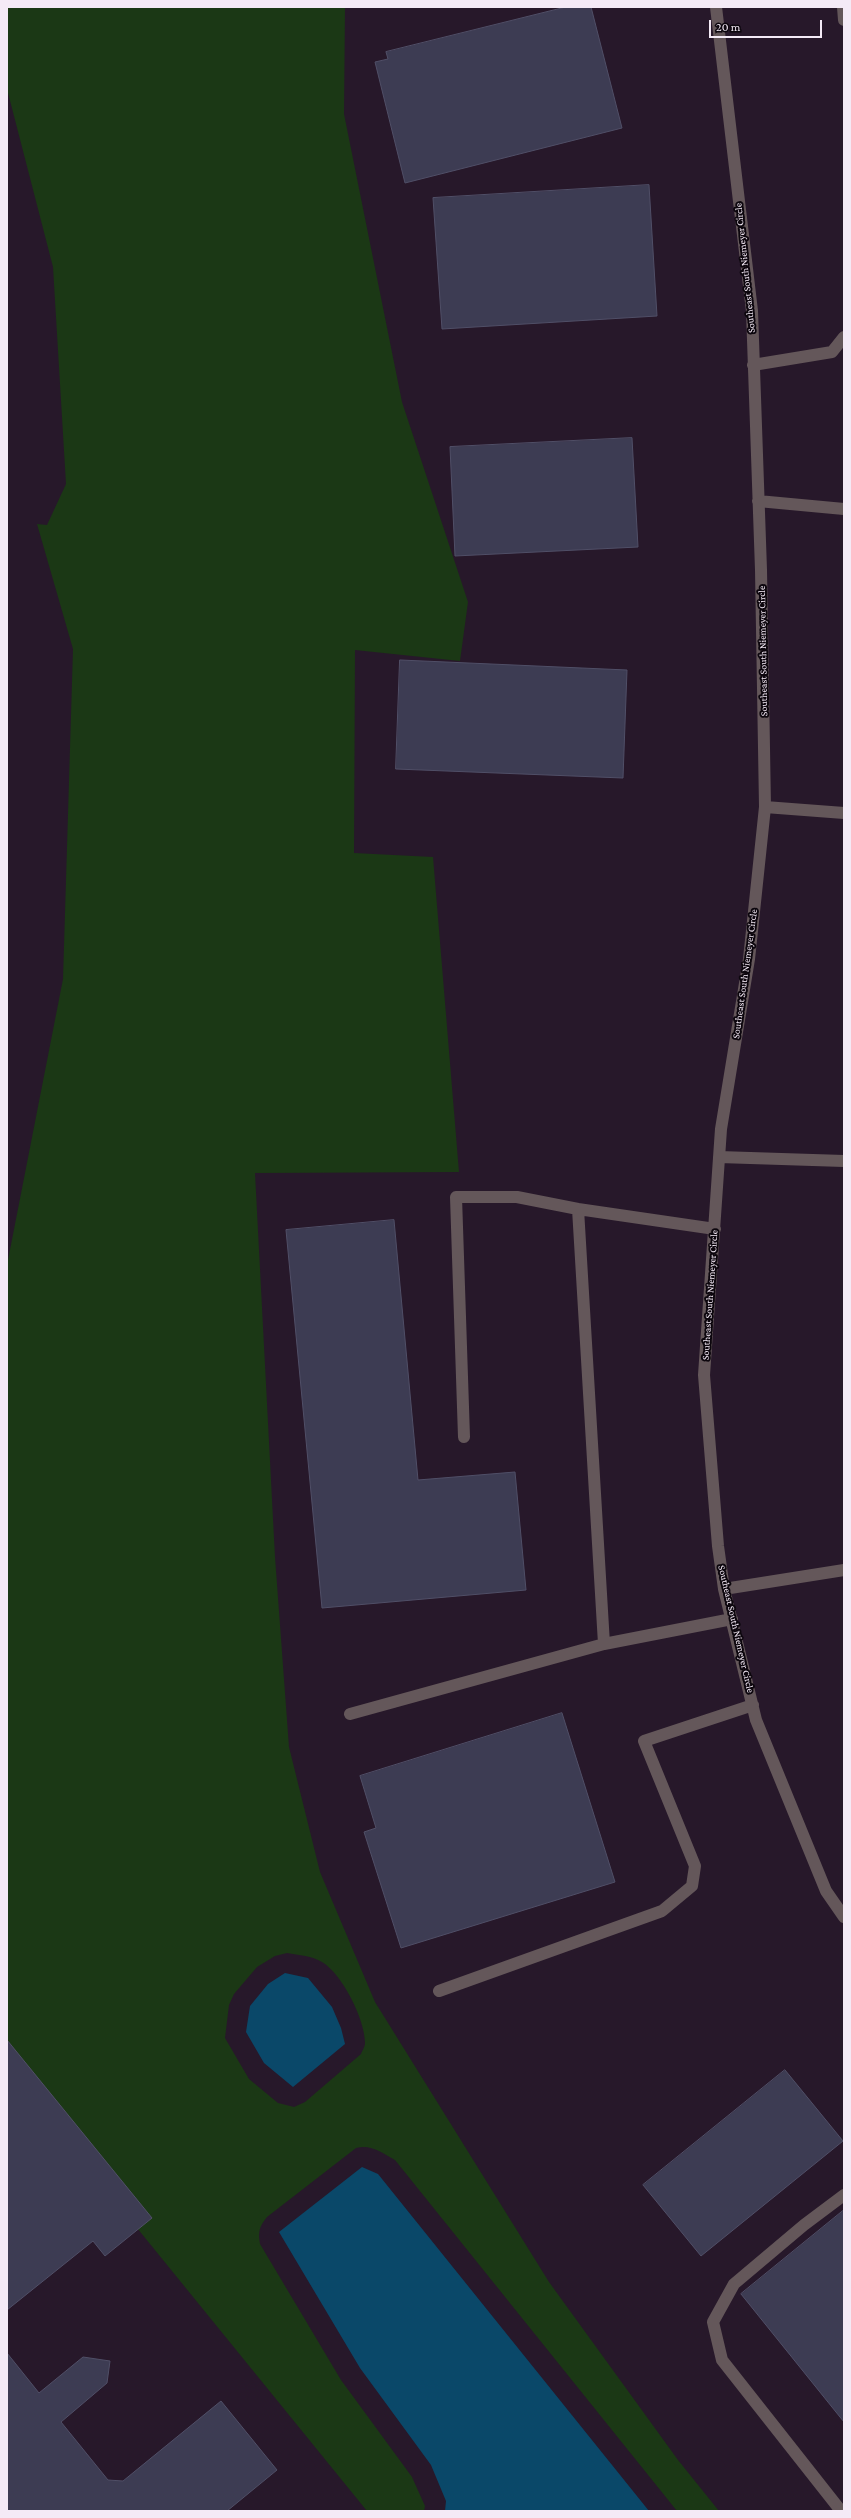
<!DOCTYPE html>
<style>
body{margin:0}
#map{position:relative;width:851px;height:2518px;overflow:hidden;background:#27182a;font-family:"Crimson Pro",serif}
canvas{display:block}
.frame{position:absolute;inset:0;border:8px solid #f4eaf6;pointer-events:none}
.scale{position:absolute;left:709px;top:20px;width:113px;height:18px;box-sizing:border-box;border:2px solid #f4eaf6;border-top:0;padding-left:5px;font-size:12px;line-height:14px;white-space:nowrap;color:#f4eaf6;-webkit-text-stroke:3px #0c060d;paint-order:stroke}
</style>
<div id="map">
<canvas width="851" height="2518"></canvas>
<div class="frame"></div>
<div class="scale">20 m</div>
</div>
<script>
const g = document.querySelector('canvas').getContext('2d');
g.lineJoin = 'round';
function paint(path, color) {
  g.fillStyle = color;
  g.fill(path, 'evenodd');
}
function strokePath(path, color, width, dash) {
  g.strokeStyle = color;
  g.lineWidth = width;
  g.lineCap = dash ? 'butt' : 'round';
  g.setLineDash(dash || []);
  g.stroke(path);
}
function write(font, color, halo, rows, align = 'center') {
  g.font = font + ' "Crimson Pro",serif';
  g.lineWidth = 4;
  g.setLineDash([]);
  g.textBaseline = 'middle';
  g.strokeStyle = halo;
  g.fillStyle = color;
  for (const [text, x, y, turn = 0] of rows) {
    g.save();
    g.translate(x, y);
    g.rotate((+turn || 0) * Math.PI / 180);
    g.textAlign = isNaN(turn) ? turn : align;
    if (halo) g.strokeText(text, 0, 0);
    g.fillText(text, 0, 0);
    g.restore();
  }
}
paint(new Path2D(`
 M7 7H345L344 114 402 402 468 602 460 661 355 650 354 853 433 857 459 1172 255 1173 275 1557 289 1747 320 1872 375 2002 549 2282 678 2460 719 2511H677L395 2160C382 2153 371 2144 356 2148L267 2217C259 2227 258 2232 260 2244L341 2380 412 2477 425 2506 424 2511H367L7 2068V1265L63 979 73 649 37 524 47 525 66 484 53 267 7 89ZM287 1953C299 1955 312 1956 322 1962 342 1974 365 2019 365 2043 365 2047 362 2051 361 2054L305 2102 294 2107 278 2103 249 2079 225 2038 229 2005 234 1994 257 1967 275 1956Z`), '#1b3815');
paint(new Path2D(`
 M285 1973 308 1978 332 2007 341 2028 345 2044 293 2087 264 2063 246 2032 250 2006 268 1984Z
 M362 2167 378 2174 649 2511H445L446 2501 431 2465 360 2368 279 2232Z`), '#0a4869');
const building = new Path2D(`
 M566 7H591L622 128 405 183 375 62 388 59 386 52Z
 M649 185 657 316 442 329 433 198Z
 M632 438 638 547 455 556 450 447Z
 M400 660 627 670 623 778 396 769Z
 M394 1220 418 1480 515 1472 526 1590 322 1608 286 1230Z
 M562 1713 615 1882 401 1948 364 1832 376 1828 360 1776Z
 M7 2040 152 2218 105 2256 93 2241 7 2310Z
 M785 2070 843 2141 701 2256 643 2185Z
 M844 2210V2422L741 2294Z
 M7 2353 39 2393 83 2357 110 2361 107 2383 61 2422 108 2480 123 2481 221 2401 277 2470 227 2511H7Z`);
paint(building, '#3d3c53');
strokePath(building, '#504f67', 1);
strokePath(new Path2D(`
 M716 7 752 311 761 570 765 807 749 959 721 1129 704 1375 718 1546 724 1589 756 1720 826 1891 844 1917
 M843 7 844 20
 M753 365 832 352 844 337
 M758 501 844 509
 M765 807 844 813
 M719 1157 844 1161
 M715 1229 578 1209 604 1644 732 1619
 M464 1437 456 1197H517L578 1209
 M724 1589 844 1570
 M350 1714 604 1644
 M439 1991 662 1911 692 1886 695 1866 644 1741 753 1705
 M841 2511 722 2360 713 2322 734 2284 804 2225 844 2195`), '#64575a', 12);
write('10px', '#f4eaf6', '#0c060d', [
 ["Southeast South Niemeyer Circle",745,268,-96],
 ["Southeast South Niemeyer Circle",763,651,-91],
 ["Southeast South Niemeyer Circle",745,974,-82],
 ["Southeast South Niemeyer Circle",710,1295,-86],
 ["Southeast South Niemeyer Circle",736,1629,77]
]);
</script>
